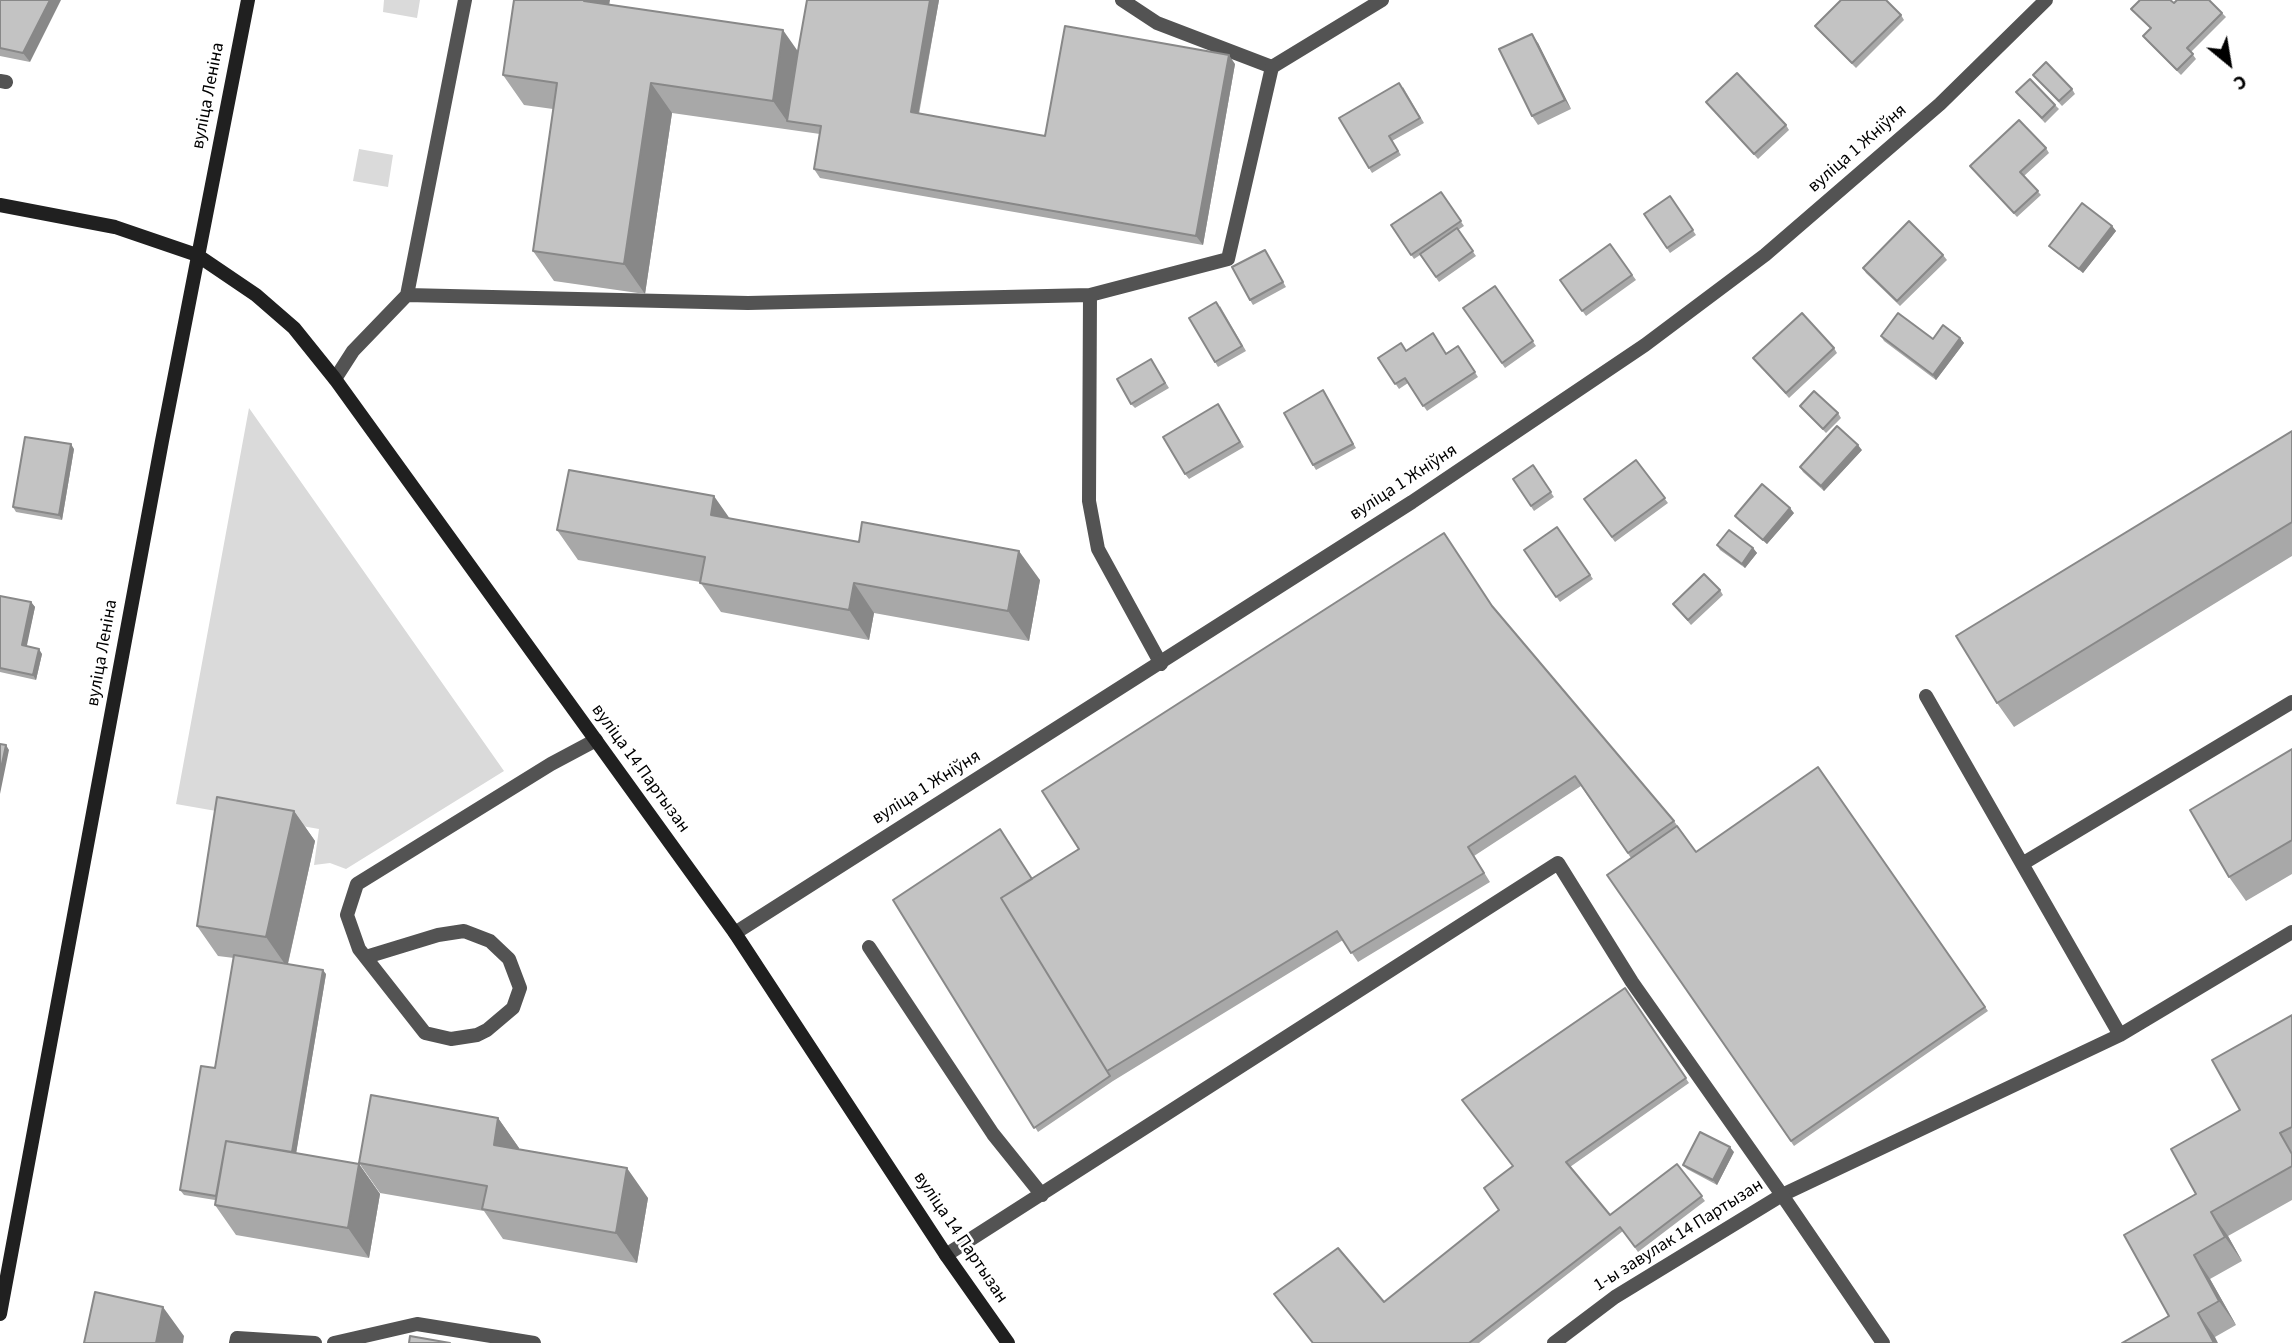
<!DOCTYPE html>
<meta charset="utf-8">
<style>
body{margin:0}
#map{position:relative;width:2292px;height:1343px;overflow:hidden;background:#fff;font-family:"Source Sans 3",sans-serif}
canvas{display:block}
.north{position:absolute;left:2194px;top:28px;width:70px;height:70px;-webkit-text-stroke:5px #fff;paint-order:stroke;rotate:150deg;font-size:19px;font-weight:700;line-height:28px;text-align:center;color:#000}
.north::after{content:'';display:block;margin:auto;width:24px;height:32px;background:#000;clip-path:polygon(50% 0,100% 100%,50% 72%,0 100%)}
</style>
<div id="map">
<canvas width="2292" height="1343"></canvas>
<div class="north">С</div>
</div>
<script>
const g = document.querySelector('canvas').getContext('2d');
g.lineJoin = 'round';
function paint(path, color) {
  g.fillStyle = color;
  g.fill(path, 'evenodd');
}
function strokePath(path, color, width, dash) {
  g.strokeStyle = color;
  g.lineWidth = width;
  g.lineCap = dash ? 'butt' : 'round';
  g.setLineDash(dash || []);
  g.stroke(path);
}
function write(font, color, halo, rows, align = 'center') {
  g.font = font + ' "Source Sans 3",sans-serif';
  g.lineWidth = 5;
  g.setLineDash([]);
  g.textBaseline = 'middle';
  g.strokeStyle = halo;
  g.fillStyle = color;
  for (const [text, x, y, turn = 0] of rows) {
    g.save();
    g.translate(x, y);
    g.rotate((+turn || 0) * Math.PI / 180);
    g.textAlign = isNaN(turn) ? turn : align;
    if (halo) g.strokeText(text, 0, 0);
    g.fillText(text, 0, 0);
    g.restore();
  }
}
paint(new Path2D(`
 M384 0H420L417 18 383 12Z
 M359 149 393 155 388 187 353 181Z
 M249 408 504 771 346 869 330 863 314 865 319 829 176 804Z`), '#dadada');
strokePath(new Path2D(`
 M0 81 6 82
 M407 295 465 0
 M1090 295 1228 259 1272 67 1157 23 1122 0
 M335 379 353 351 407 295 748 303 1090 295 1089 501 1098 549 1161 664
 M1926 696 2120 1035
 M2022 864 2292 702
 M869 947 993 1134 1042 1195
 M366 957 438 935 464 931 490 941 509 959 520 988 513 1008 487 1030 477 1035 451 1039 425 1033 359 949 347 915 357 884 551 764 596 740
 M946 1255 1558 863 1632 982 1782 1195 2120 1035 2292 932
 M236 1343 237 1338 315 1343
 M334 1343 417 1324 534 1343`), '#535353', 14);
strokePath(new Path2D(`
 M1272 67 1382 0
 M735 933 1412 502 1645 345 1765 255 1940 104 2046 0
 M1554 1343 1615 1297 1782 1195 1883 1343`), '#535353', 14);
strokePath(new Path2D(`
 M0 205 115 227 197 255 256 295 294 328 335 379 735 933 946 1255 1008 1343
 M0 1314 162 441 248 0`), '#202020', 14);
paint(new Path2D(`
 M0 0 30 62 0 56Z
 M807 0H939L919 114 1045 136 1235 64 1203 245 820 178 814 169 820 134 672 113 645 294 554 281 533 251 553 109 524 105 503 75 609 5 798 51Z
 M2174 3 2222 13 2226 17 2191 52 2196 59 2181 75 2147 41 2143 36 2151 29 2131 9Z
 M1901 15 1904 20 1856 68 1818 30 1815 26Z
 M1538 43 1571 109 1538 125 1532 116Z
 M2033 75 2072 89 2075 94 2062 106Z
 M1403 87 1424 123 1392 141 1401 155 1372 173 1369 168Z
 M2016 92 2055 105 2059 109 2045 123Z
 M1706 102 1786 125 1789 130 1758 159Z
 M2046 148 2049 153 2024 176 2041 195 2017 217 1970 166Z
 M1441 192 1464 226 1458 230 1476 256 1439 282 1420 255 1414 259 1391 225Z
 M1670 196 1696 235 1670 253 1644 214Z
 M2112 226 2116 231 2083 273 2053 250 2049 246Z
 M1610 244 1636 280 1586 316 1560 280Z
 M1265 250 1286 287 1253 305 1250 300Z
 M1943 255 1947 260 1900 306 1866 273 1863 268Z
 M1495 286 1536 346 1505 368 1463 308Z
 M1220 306 1246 351 1218 367 1215 362Z
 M1881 336 1933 339 1960 338 1964 343 1936 380 1884 341Z
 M1458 346 1478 377 1427 411 1408 383 1399 389 1378 358 1446 353Z
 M1834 348 1837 353 1789 398 1753 358Z
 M1151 359 1169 388 1135 408 1131 404Z
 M1323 390 1356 448 1316 470 1313 465Z
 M1800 406 1838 413 1841 418 1826 433Z
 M1221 409 1244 447 1189 479 1185 474Z
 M2292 431V556L2014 727 1997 703Z
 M74 449 62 520 16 512 13 507Z
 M1862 450 1824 491 1803 472 1800 467Z
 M1636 460 1668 503 1615 542 1584 499Z
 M1533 465 1554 497 1534 511 1513 479Z
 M1794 513 1767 544 1739 521 1735 516Z
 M729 518 1040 580 1029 641 874 613 869 640 721 612 700 582 578 560 557 530Z
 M1557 527 1593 579 1560 602 1524 550Z
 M1717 545 1753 548 1757 553 1745 568 1720 550Z
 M1720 590 1723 595 1691 625 1673 604Z
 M0 596 31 602 35 607 26 646 42 654 36 680 0 672Z
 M1494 608 1674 821 1696 852 1818 767 1988 1011 1794 1146 1607 875 1631 858 1581 786 1474 856 1490 882 1358 962 1343 940 1113 1081 1038 1132 893 900 1032 878Z
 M2292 749V874L2246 901 2229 877Z
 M294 811 315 841 288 964 326 974 296 1153 359 1164 380 1194 369 1258 236 1235 215 1205V1200L184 1195 180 1190 215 1068 234 958 218 956 197 926Z
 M1625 988 1689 1083 1570 1167 1610 1215 1677 1164 1705 1201 1638 1252 1623 1231 1479 1343H1313L1384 1302 1499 1210 1513 1166Z
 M2292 1015V1200L2228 1236 2242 1261 2210 1279 2236 1325 2215 1337 2169 1316 2196 1194Z
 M498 1118 519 1148V1149L648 1198 637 1263 503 1239 484 1211 380 1193 359 1163Z
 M1734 1152 1717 1185 1687 1169 1683 1165Z`), '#a8a8a8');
paint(new Path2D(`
 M50 0H61L30 62 23 53Z
 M584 0H610L605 31Z
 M930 0H939L917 121 911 112Z
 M783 30 804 60 787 121 773 101Z
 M1532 34 1538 43 1571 109 1565 100Z
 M1229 55 1235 64 1203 245 1196 236Z
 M651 83 672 113 645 294 624 264Z
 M2112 226 2116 231 2083 273 2079 269Z
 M1960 338 1964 343 1936 380 1933 375Z
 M71 444 74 449 62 520 59 515Z
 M1858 445 1862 450 1824 491 1821 486Z
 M714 496 735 526 711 515Z
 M1790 508 1794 513 1767 544 1763 540Z
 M1753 548 1757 553 1745 568 1742 564Z
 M1019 551 1040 580 1029 641 1008 611Z
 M854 583 874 613 869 640 849 610Z
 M31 602 35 607 26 650 22 645Z
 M39 649 42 654 36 680 33 675Z
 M6 745 9 750 0 794V773Z
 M294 811 315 841 287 967 266 937Z
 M323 970 326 974 292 1178 289 1173Z
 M498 1118 519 1148 515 1174 494 1145Z
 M1730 1147 1734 1152 1717 1185 1713 1180Z
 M359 1164 380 1194 369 1258 348 1228Z
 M627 1168 648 1198 637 1263 616 1233Z
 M2211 1212 2228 1236 2242 1261 2225 1237Z
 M2194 1255 2210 1279 2236 1325 2219 1301Z
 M163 1307 184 1336 183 1343H156Z
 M2198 1313 2215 1337 2218 1343H2214Z`), '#888');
const building = new Path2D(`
 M0 0H50L23 53 0 48Z
 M514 0H584V1L783 30 773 101 651 83 624 264 533 251 557 83 503 75Z
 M807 0H930L911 112 1045 136 1065 26 1229 55 1196 236 814 169 821 126 787 121 798 51Z
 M1841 0H1886L1901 15 1852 63 1815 26Z
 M2140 0H2170L2174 3 2177 0H2209L2222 13 2187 48 2193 54 2177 70 2143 36 2151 28 2131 9Z
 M1532 34 1565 100 1532 116 1499 49Z
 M2046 62 2072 89 2059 101 2033 75Z
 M1737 73 1786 125 1754 154 1706 102Z
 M2030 79 2055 105 2042 118 2016 92Z
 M1399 83 1420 118 1389 136 1398 151 1369 168 1339 118Z
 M2019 120 2046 148 2020 172 2038 191 2014 213 1970 166Z
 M1441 192 1461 221 1411 255 1391 225Z
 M1670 196 1693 230 1667 248 1644 214Z
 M2082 203 2112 226 2079 269 2049 246Z
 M1909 221 1943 255 1897 301 1863 268Z
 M1457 228 1473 251 1436 277 1420 254Z
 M1610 244 1632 275 1582 311 1560 280Z
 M1265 250 1283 282 1250 300 1232 267Z
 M1495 286 1533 341 1502 363 1463 308Z
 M1216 302 1242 346 1215 362 1189 318Z
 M1802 313 1834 348 1786 393 1753 358Z
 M1898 313 1933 339 1943 325 1960 338 1933 375 1881 336Z
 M1433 333 1446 354 1458 346 1475 372 1423 406 1405 378 1395 384 1378 358 1401 343 1406 351Z
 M1151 359 1165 383 1131 404 1117 379Z
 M1323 390 1353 444 1313 465 1284 413Z
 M1814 391 1838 413 1823 429 1800 406Z
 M1218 404 1240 442 1185 474 1163 437Z
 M1837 426 1858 445 1821 486 1800 467Z
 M2292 431V522L1997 703 1956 636Z
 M25 437 71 444 59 515 13 507Z
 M1636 460 1665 498 1612 537 1584 499Z
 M1533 465 1551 492 1531 506 1513 479Z
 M569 470 714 496 711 515 859 542 862 522 1019 551 1008 611 854 583 849 610 700 583 705 557 557 530Z
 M1762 484 1790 508 1763 540 1735 516Z
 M1557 527 1590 575 1556 597 1524 550Z
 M1729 530 1753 548 1742 564 1717 545Z
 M1444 533 1492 606 1674 821 1628 853 1575 776 1468 847 1484 873 1351 953 1337 931 1107 1071 1001 898 1079 849 1042 791Z
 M1704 574 1720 590 1688 620 1673 604Z
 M0 596 31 602 22 645 39 649 33 675 0 668Z
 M0 744 6 745 0 773Z
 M2292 749V840L2229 877 2190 810Z
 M1818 767 1985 1007 1791 1141 1607 875 1677 826 1696 852Z
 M217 797 294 811 266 937 197 926Z
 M1000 829 1032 879 1001 898 1110 1076 1034 1128 893 900Z
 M234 955 323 970 292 1152 226 1141 216 1196 180 1190 201 1066 215 1068Z
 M1625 988 1686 1078 1566 1162 1610 1215 1677 1164 1702 1196 1635 1247 1620 1227 1469 1343H1313L1274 1294 1338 1248 1384 1302 1499 1210 1484 1188 1513 1166 1462 1100Z
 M2292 1015V1127L2280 1133 2292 1154V1166L2211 1212 2225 1237 2194 1255 2219 1301 2198 1313 2214 1343H2122L2169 1316 2124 1235 2196 1194 2171 1149 2240 1110 2212 1060Z
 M371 1095 498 1118 494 1145 627 1168 616 1233 482 1209 487 1186 359 1163Z
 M1700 1132 1730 1147 1713 1180 1683 1165Z
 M226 1141 359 1164 348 1228 215 1205Z
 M95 1292 163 1307 156 1343H84Z
 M410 1336 450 1343H409Z`);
paint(building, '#c3c3c3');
strokePath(building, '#888', 2);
write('18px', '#000', '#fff', [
 ["вуліца Леніна",209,96,-79],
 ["вуліца 1 Жніўня",1858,149,-41],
 ["вуліца 1 Жніўня",1404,483,-33],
 ["вуліца Леніна",103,653,-80],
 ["вуліца 14 Партызан",640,769,54],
 ["вуліца 1 Жніўня",927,788,-32],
 ["1-ы завулак 14 Партызан",1679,1236,-32],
 ["вуліца 14 Партызан",960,1238,56]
]);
</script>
